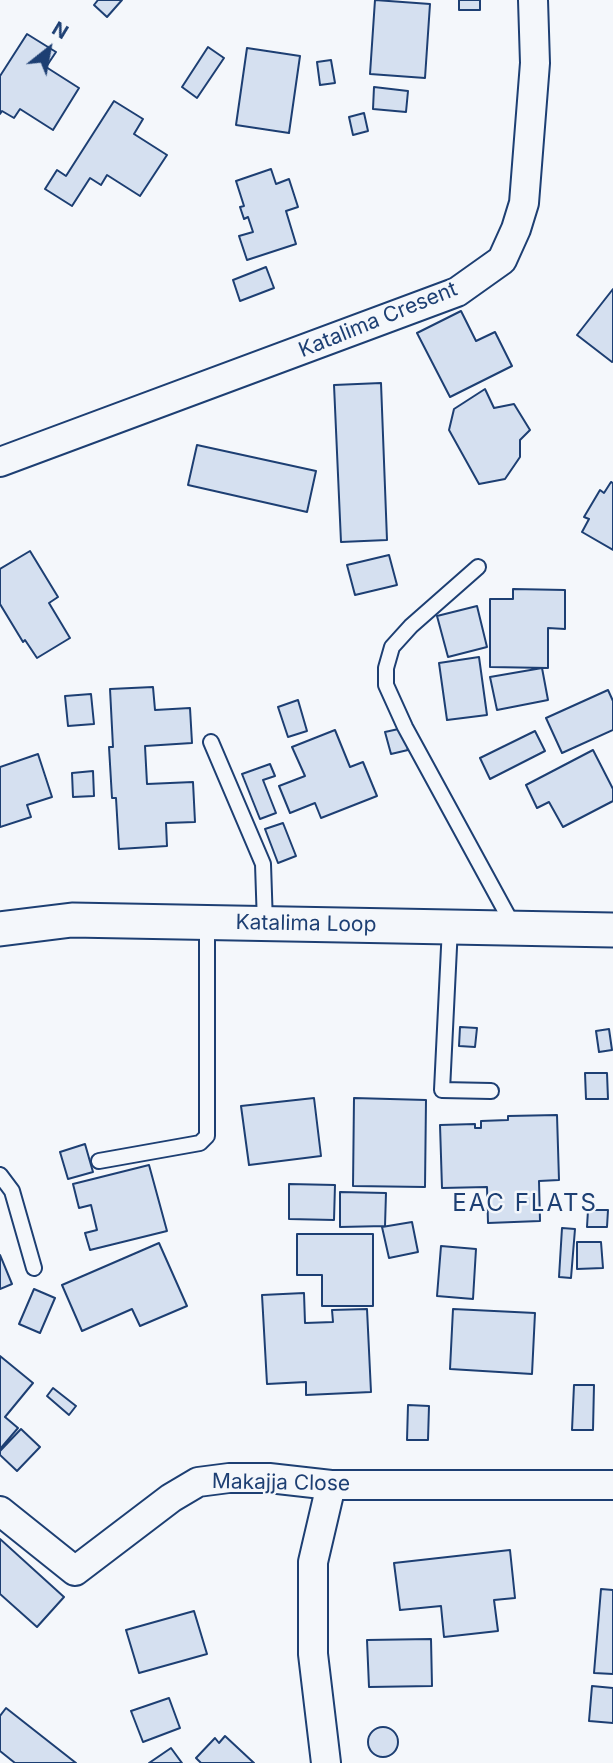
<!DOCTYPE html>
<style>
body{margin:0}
#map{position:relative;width:613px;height:1763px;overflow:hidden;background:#f4f7fb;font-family:Inter,sans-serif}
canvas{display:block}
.north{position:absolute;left:14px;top:14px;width:70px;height:70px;-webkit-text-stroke:5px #f4f7fb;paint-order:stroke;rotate:31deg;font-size:19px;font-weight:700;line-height:28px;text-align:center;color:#1d3f73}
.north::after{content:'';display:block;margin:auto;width:24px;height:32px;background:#1d3f73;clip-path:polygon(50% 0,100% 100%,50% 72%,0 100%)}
</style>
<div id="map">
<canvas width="613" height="1763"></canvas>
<div class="north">N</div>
</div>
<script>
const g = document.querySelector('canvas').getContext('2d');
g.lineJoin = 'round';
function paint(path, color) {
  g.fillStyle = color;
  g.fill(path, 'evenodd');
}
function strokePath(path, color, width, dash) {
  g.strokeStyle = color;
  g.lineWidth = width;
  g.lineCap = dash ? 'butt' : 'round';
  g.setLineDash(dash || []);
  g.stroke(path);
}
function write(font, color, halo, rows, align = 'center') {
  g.font = font + ' Inter,sans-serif';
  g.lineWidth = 5;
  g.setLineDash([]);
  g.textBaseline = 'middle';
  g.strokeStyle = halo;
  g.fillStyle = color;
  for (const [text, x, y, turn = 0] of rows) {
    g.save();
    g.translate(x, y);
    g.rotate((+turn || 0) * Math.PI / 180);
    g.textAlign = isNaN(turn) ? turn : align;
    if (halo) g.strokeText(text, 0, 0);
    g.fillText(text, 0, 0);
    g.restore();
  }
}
const building = new Path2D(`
 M98 0H122L107 17 94 5Z
 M375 0 430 4 425 78 370 74Z
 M459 0H480V10H459Z
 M27 34 56 52 46 67 79 88 53 130 20 109 14 118 2 111 0 114V76Z
 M208 47 224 58 197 98 182 87Z
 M247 48 300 56 289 133 236 125Z
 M331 60 335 83 320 85 317 62Z
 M374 87 408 91 406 112 373 109Z
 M114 101 143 119 134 134 167 155 140 196 107 175 101 185 90 178 72 206 45 189 57 170 66 176Z
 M364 113 368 131 353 135 349 117Z
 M271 169 276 184 289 179 298 207 286 211 296 244 247 260 239 236 253 232 248 217 244 219 240 207 244 206 236 181Z
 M266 267 274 288 240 301 233 280Z
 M613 289V361L612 362 577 335Z
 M461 311 476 341 495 332 512 366 450 397 417 333Z
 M381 383 387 540 341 542 334 385Z
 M485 389 494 408 514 404 530 430 520 440V457L505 479 479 484 449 430 454 409Z
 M197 445 316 471 307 512 188 485Z
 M611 482 613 483V550L582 532 589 519 584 517 600 490 604 493Z
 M30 551 58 597 49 603 70 638 37 658 25 640 23 642 0 604V569Z
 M389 555 397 585 355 595 347 565Z
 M513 589 565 590V629L548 628V668L490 667V599H513Z
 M477 606 487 647 448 657 437 616Z
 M479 657 487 715 447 720 439 663Z
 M542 668 548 700 497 710 490 677Z
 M153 687 155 710 190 708 192 743 145 746 147 784 193 782 195 822 166 823 167 846 119 849 116 798H112L109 747H113L110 689Z
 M608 690 613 701V730L562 753 546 718Z
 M91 694 94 724 68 726 65 696Z
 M298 700 307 731 288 737 278 707Z
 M403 728 408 750 391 754 385 732Z
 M335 730 350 767 363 762 377 796 321 818 315 803 290 813 279 786 305 776 292 747Z
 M535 731 545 751 490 779 480 758Z
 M593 750 613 789V801L563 827 549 802 537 808 526 785Z
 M38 754 52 797 27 805 31 817 0 827V767Z
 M270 764 275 776 263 780 276 813 260 819 242 774Z
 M93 771 94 796 73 797 72 773Z
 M283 823 296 856 278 863 265 829Z
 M460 1027 477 1028 475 1047 459 1046Z
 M609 1029 612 1050 599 1052 596 1031Z
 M585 1073H607L608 1099H586Z
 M314 1098 321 1156 249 1165 241 1106Z
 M354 1098 426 1100 425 1187 353 1186Z
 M557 1115 559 1180 539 1181 540 1221 488 1223 487 1187 442 1188 440 1125 475 1124V1128H481V1121L508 1120V1116Z
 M85 1144 93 1172 68 1179 60 1152Z
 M149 1165 167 1231 90 1250 85 1233 97 1230 91 1205 79 1208 73 1184Z
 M289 1184 335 1185 334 1220 289 1219Z
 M340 1192 386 1193 385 1226 340 1227Z
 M588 1210H608L607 1227H587Z
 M412 1222 418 1252 389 1258 382 1227Z
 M562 1228 575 1229 571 1278 559 1277Z
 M297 1234H373V1306H322V1275H297Z
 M577 1242H601L603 1268 577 1269Z
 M159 1243 187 1306 140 1326 132 1309 82 1331 62 1285Z
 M441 1246 476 1249 473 1299 437 1296Z
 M0 1255 12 1284 0 1289Z
 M34 1289 55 1298 40 1333 19 1324Z
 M304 1293 305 1323 333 1322 332 1310 367 1309 371 1392 306 1395V1382L267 1384 262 1295Z
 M453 1309 535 1313 532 1374 450 1369Z
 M0 1356 33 1383 5 1417 18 1428 0 1449Z
 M574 1385H594L593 1430H572Z
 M53 1388 76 1406 69 1415 47 1396Z
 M408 1405 429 1406 428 1440H407Z
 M21 1429 40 1447 17 1471 0 1455V1451Z
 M0 1539 64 1597 37 1627 0 1594Z
 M510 1550 515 1598 494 1600 498 1631 444 1637 441 1606 400 1610 394 1563Z
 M601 1589 613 1590V1674L594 1673Z
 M194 1611 207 1654 139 1673 126 1630Z
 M431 1639 432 1686 369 1687 367 1640Z
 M592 1686 613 1688V1723L589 1721Z
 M169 1698 180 1728 143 1742 131 1711Z
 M6 1708 76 1763H15L0 1751V1716Z
 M368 1742a15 15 0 1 1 30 0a15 15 0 1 1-30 0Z
 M225 1736 254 1763H201L196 1758 215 1738 219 1743Z
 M171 1748 182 1763H149Z`);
paint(building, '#d5e0f0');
strokePath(building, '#1d3f73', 2);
const service = new Path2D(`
 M478 567 411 626 392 647 386 668V685L405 727 514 927
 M211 742 263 864 265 924
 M450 927 442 1090 491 1091
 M99 1161 200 1143 207 1136V923
 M0 1175 12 1191 34 1268`);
const minor = new Path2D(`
 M0 462 457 292 502 260 516 229 524 203 535 63 533 0
 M0 1511 75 1571 171 1498 198 1482 229 1478H269L331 1485H613
 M326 1763 313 1654V1562L331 1485`);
const tertiary = new Path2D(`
 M0 929 72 920 613 930`);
strokePath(service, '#1d3f73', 18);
strokePath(minor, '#1d3f73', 32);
strokePath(tertiary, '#1d3f73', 37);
strokePath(service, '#f4f7fb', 14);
strokePath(minor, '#f4f7fb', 28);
strokePath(tertiary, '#f4f7fb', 33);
write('21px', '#1d3f73', '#f4f7fb', [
 ["Katalima Cresent",378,320,-22],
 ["Katalima Loop",306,924,1],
 ["Makajja Close",281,1483,1]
]);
g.letterSpacing = '2px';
write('24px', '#1d3f73', '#f4f7fb', [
 ["EAC FLATS",525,1204]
]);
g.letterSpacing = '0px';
</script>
